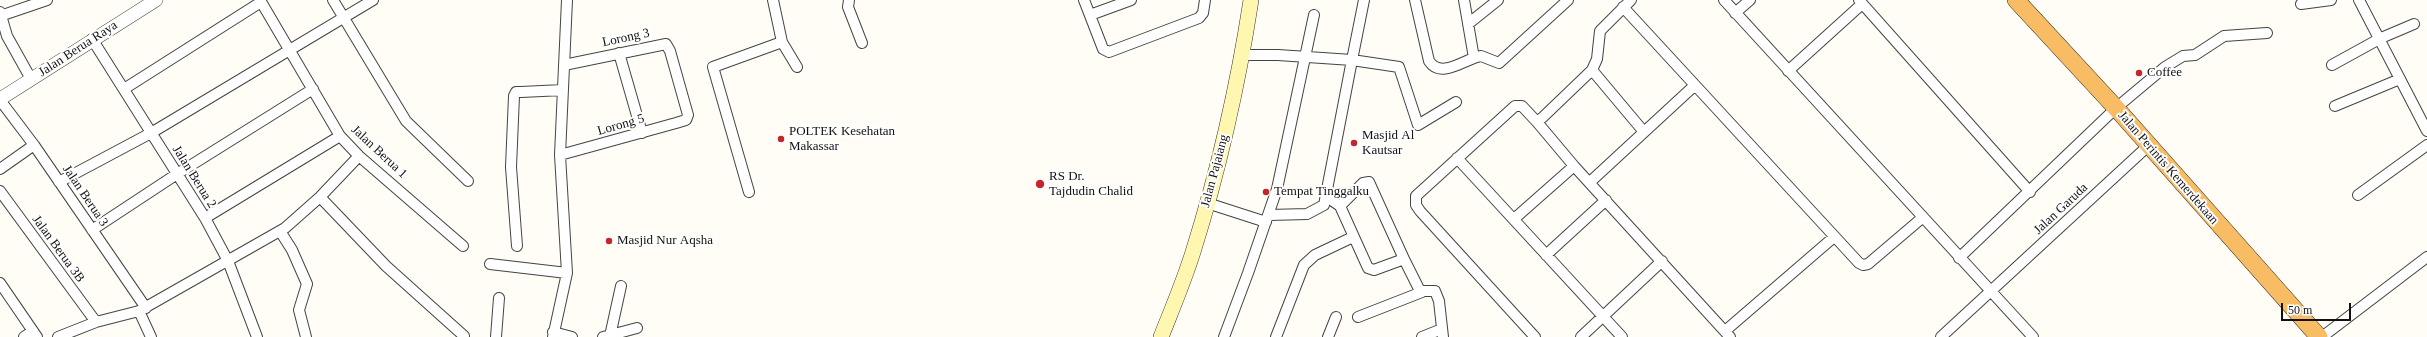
<!DOCTYPE html>
<style>
body{margin:0}
#map{position:relative;width:2427px;height:337px;overflow:hidden;background:#fffdf5;font-family:Georgia,serif}
canvas{display:block}
.scale{position:absolute;left:2281px;top:303px;width:70px;height:18px;box-sizing:border-box;border:2px solid #111;border-top:0;padding-left:5px;font-size:12px;line-height:14px;white-space:nowrap;color:#111;-webkit-text-stroke:3px #fff;paint-order:stroke}
</style>
<div id="map">
<canvas width="2427" height="337"></canvas>
<div class="scale">50 m</div>
</div>
<script>
const g = document.querySelector('canvas').getContext('2d');
g.lineJoin = 'round';
function strokePath(path, color, width, dash) {
  g.strokeStyle = color;
  g.lineWidth = width;
  g.lineCap = dash ? 'butt' : 'round';
  g.setLineDash(dash || []);
  g.stroke(path);
}
function write(font, color, halo, rows, align = 'center') {
  g.font = font + ' Georgia,serif';
  g.lineWidth = 4;
  g.setLineDash([]);
  g.textBaseline = 'middle';
  g.strokeStyle = halo;
  g.fillStyle = color;
  for (const [text, x, y, turn = 0] of rows) {
    g.save();
    g.translate(x, y);
    g.rotate((+turn || 0) * Math.PI / 180);
    g.textAlign = isNaN(turn) ? turn : align;
    if (halo) g.strokeText(text, 0, 0);
    g.fillText(text, 0, 0);
    g.restore();
  }
}
const minor = new Path2D(`
 M260 0 340 136 359 156 463 246
 M333 0 406 121 468 181
 M849 0 848 7 862 43
 M1084 0 1103 49 1109 52 1199 18 1203 13 1205 0
 M1415 0 1429 61C1441 80 1466 58 1481 56L1499 63 1568 0
 M1464 0 1474 58
 M1724 0 2033 337
 M1859 0 2030 192
 M2359 0 2427 131
 M2301 4 2331 0
 M1623 7 1859 263 1863 265 1868 264 1922 218
 M0 12 7 36 31 79
 M1735 13 1750 0
 M1090 15 1131 0
 M0 16 47 0
 M1468 24 1498 0
 M92 39 205 218 228 261 257 337
 M782 42 797 67
 M619 53 642 133
 M1243 55H1278L1352 60 1364 0
 M2332 65 2381 38 2414 24
 M1592 70 1644 132
 M1788 71 1862 4
 M124 89 261 2
 M0 100 34 145 146 308
 M2335 106 2400 79
 M1537 122 1574 166 1730 337
 M560 155 676 123 686 120 688 115 670 51 666 44 564 65
 M1457 158 1622 337
 M0 169 34 145
 M59 182 151 133 373 0
 M1590 182 1694 86
 M0 191 96 322
 M749 192 713 67 782 42 773 0
 M2358 195 2427 145
 M320 197 386 266 464 336
 M1327 197 1340 206 1368 268 1374 270 1404 259 1420 291H1435L1439 301 1443 337
 M1207 203 1266 222
 M1340 206 1363 183 1369 182 1404 259
 M1269 215 1307 214 1324 205 1352 60 1399 67 1418 125 1456 102
 M205 218 340 136
 M1514 219 1574 166
 M92 230 177 174 313 89
 M280 231 292 250 307 284 299 310 306 337
 M517 246 511 167 514 96 516 92H521L563 90
 M1546 255 1606 200
 M1959 258 2116 108 2165 67 2183 56 2195 55 2224 36 2267 33
 M490 264 567 273
 M0 283 37 337
 M1358 317 1422 292
 M1725 331 1834 237
 M553 332 572 337
 M610 336 621 286
 M24 337 33 331
 M58 337 96 322 139 311
 M151 337 139 311 285 228 320 197 359 156
 M496 337 499 298
 M553 337 567 273 560 155 567 0
 M603 337 637 328
 M1224 337 1248 273 1277 189 1314 15
 M1276 337 1304 265 1315 255 1353 237
 M1328 337 1336 317
 M1422 337 1442 329
 M1535 337 1420 211 1416 205V196L1515 106H1522L1537 122 1543 117 1592 70 1597 59 1600 31 1631 0
 M1581 337 1662 261
 M1941 337 2148 146
 M2322 337 2427 257`);
const tertiary = new Path2D(`
 M0 99 156 0`);
const secondary = new Path2D(`
 M1161 337C1172 309 1184 281 1193 252 1219 169 1238 85 1251 0`);
const trunk = new Path2D(`
 M2016 0 2116 108 2319 337`);
strokePath(minor, '#444', 12);
strokePath(tertiary, '#444', 14);
strokePath(secondary, '#333', 16);
strokePath(trunk, '#222', 18);
strokePath(minor, '#fff', 10);
strokePath(tertiary, '#fff', 13);
strokePath(secondary, '#fff6b0', 15);
strokePath(trunk, '#f7bc64', 17);
for (const [x, y, r, color] of [
 [2139,73,4,"#c4262e"],
 [781,139,4,"#c4262e"],
 [1354,143,4,"#c4262e"],
 [1040,184,5,"#c4262e"],
 [1266,192,4,"#c4262e"],
 [609,241,4,"#c4262e"]
]) {
  const dot = new Path2D();
  dot.arc(x, y, r, 0, 2 * Math.PI);
  g.fillStyle = color;
  g.fill(dot);
  strokePath(dot, '#fff', 1.5);
}
write('13px', '#111', '#fff', [
 ["Lorong 3",626,38,-12],
 ["Jalan Berua Raya",78,49,-33],
 ["Lorong 5",621,125,-16],
 ["Jalan Berua 1",379,152,43],
 ["Jalan Perintis Kemerdekaan",2168,168,49],
 ["Jalan Pajaiang",1215,171,-75],
 ["Jalan Berua 2",194,177,58],
 ["Jalan Berua 3",85,196,56],
 ["Jalan Garuda",2061,209,-43],
 ["Jalan Berua 3B",58,249,54]
]);
write('13px', '#111', '#fff', [
 ["Coffee",2147,73],
 ["POLTEK Kesehatan",789,132],
 ["Makassar",789,147],
 ["Masjid Al",1362,136],
 ["Kautsar",1362,151],
 ["RS Dr.",1049,177],
 ["Tajdudin Chalid",1049,192],
 ["Tempat Tinggalku",1274,192],
 ["Masjid Nur Aqsha",617,241]
], 'left');
</script>
